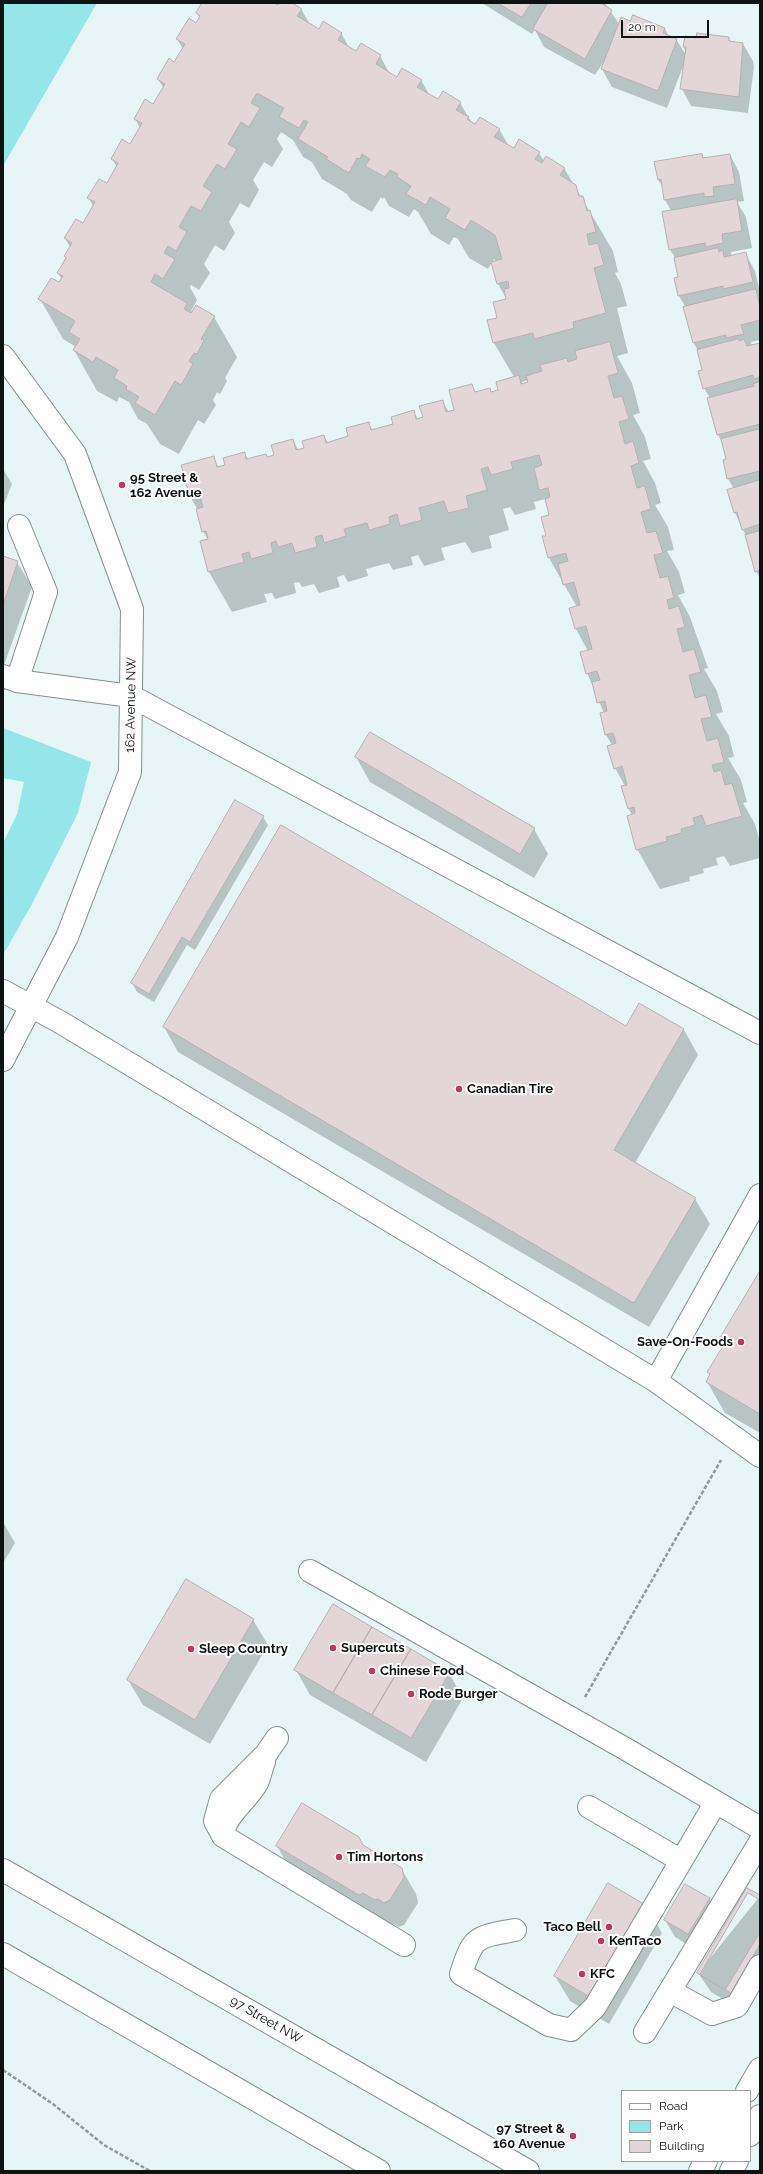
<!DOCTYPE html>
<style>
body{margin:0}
#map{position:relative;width:763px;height:2174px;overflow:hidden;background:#e7f5f6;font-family:Raleway,sans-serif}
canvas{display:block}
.frame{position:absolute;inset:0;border:4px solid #0d1212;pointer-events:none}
.legend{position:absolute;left:621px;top:2090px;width:130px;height:72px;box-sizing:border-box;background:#fff;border:1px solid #9ea0a0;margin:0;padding:5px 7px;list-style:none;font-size:12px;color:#0d1212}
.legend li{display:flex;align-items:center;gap:8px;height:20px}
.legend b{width:20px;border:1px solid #9ea0a0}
.scale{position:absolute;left:621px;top:20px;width:88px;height:18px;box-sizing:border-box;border:2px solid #0d1212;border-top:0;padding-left:5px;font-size:12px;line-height:14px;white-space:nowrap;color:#0d1212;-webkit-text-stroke:3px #fff;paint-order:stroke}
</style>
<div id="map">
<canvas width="763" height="2174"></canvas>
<div class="frame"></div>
<ul class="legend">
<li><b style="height:5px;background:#fff"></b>Road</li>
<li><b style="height:11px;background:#95e6e9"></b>Park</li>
<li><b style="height:11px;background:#e3d6d9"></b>Building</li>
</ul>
<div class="scale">20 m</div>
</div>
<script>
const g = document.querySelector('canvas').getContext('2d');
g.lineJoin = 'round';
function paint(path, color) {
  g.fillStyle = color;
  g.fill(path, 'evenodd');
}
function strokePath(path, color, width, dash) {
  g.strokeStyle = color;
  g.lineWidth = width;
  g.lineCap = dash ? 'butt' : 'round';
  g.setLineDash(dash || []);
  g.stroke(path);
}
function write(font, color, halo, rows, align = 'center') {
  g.font = font + ' Raleway,sans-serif';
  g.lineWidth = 4;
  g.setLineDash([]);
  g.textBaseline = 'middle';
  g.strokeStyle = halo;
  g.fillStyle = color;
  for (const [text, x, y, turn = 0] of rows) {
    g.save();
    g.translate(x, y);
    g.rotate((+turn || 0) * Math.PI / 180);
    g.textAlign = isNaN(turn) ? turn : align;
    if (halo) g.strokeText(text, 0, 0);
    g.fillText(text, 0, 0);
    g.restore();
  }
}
paint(new Path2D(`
 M3 3H97L3 166Z
 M3 728 91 762 78 813 32 904 3 955V843L17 814 24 782 3 778Z`), '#95e6e9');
paint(new Path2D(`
 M203 3H271L278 6 280 3H290L301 9 311 26 319 31 341 33 350 49 357 52 380 56 390 74 398 78 421 80 430 96 438 101 460 103 472 123 499 129 509 146 514 150 539 153 544 161 564 168 613 251 618 272 615 273 621 284 627 306 617 308 628 353 617 356 632 383 640 413 633 415 645 437 651 459 643 461 655 483 661 503 655 505 668 527 674 550 667 551 679 572 685 593 678 595 690 617 708 668 704 669 717 691 723 712 716 714 729 736 734 757 728 758 741 780 747 802 743 803 755 824 760 842V858L730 866 724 856 716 858 718 865 703 869 704 873 689 877 690 881 660 889 637 849 632 815 629 809 625 786 615 768 612 745 606 735 601 714 604 713 587 673 588 651 576 629 570 609 577 607 549 558 544 537 547 536 550 516 546 499 534 502 536 509 515 515 510 507 503 509 509 530 489 536 492 548 472 553 465 542 441 548 445 560 424 566 418 555 411 557 413 565 393 570 389 563 366 569 368 576 348 582 344 575 337 577 340 587 319 593 314 584 302 587 299 582 294 583 296 593 275 599 272 593 264 594 267 602 232 612 209 572 201 542 208 540 203 531 198 510 191 498 182 466 213 457 219 468 226 466 244 453 248 459 267 458 275 456 293 440 299 451 324 436 328 443 350 437 368 423 373 431 394 425 413 411 418 419 424 418 442 401 449 412 455 410 472 385 476 393 489 389 492 393 500 391 514 377 494 343 488 321 498 318 507 300 498 284 497 261 494 259 488 269 469 258 458 239 454 237 449 245 431 234 418 212 414 209 409 217 389 206 384 197 383 199 381 197 372 212 351 200 347 194 322 179 312 162 303 157 293 140 281 132 277 139 283 149 272 167 264 162 253 180 259 190 249 208 240 203 229 222 235 233 224 251 215 245 204 264 210 273 199 290 191 285 190 287 197 300 191 311 192 314 214 317 237 357 225 378 227 381 220 394 217 392 213 400 216 405 204 424 198 420 179 454 160 444 147 424 138 419 129 402 119 397 117 402 97 391 74 350 76 347 63 339 40 299 60 284 62 280 58 273 67 259 70 247 65 238 83 224 93 206 89 198 107 184 117 167 112 159 130 145 140 128 135 119 154 105 164 89 158 79 175 63 183 49 177 39 196 24 200 19 197 13ZM528 380 529 383 523 385 522 382Z
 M482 3H605L619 24 631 22 665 29 669 37 676 39 686 55 684 47 697 39 729 38 731 42 743 44 753 61 754 67 748 113 691 106 682 89 684 64 667 108 612 87 602 69 606 58 595 75 544 47 535 30 532 34Z
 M701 155 704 159 730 155 739 172 744 201 737 202 746 217 752 248 731 252 732 257 745 253 755 271 760 292V340L751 342 752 346 760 344V578L756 571 746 536 735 513 734 489 728 479 724 461 728 460 724 445 718 435 710 398 704 388V371L698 351 694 343 686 308 679 296 675 279 679 278 676 259 670 250 672 212 665 200 663 187 658 180Z
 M3 469 12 484 3 507Z
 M3 557 17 562 32 587 3 668Z
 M356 757 534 829 548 854 534 878 370 782Z
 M263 817 268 825 195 950 187 945 154 1002 137 992 132 983Z
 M164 1027H626L684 1030 698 1055 635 1163 695 1199 710 1224 649 1327 178 1052Z
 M760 1273V1433L725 1413 707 1382 710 1375 708 1372 724 1347 720 1340Z
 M3 1522 15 1543 3 1563Z
 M253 1620 268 1645 210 1744 143 1705 128 1680Z
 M296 1670 449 1673 463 1698 426 1762 310 1695Z
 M277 1846H363L401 1868 416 1894 418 1903 404 1925 399 1927 393 1924 390 1925 291 1871Z
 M760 1896V1978L741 2010 711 1992 698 1973Z
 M709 1898 719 1916 698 1951 675 1937 665 1920Z
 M648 1908 662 1933 609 2024 570 2001 555 1976Z`), '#0003');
const building = new Path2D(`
 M202 3H274L278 5 279 3H292L302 9 297 16 319 29 323 21 342 33 338 40 356 51 361 43 381 55 376 64 397 77 402 68 422 80 417 87 438 99 443 91 461 102 456 110 469 117 467 119 475 124 480 117 500 129 494 137 514 148 519 139 540 152 535 159 542 163 546 156 565 168 560 175 576 185 579 196H583L587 211 590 210 596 232 587 234 589 245 598 243 604 265 594 268 606 313 573 322 574 328 534 339 533 333 493 343 487 320 497 318 493 302 506 299 504 289 509 288 508 281 497 284 491 262 502 259 495 235 471 220 465 230 445 218 450 209 430 197 426 205 406 194 411 186 397 177 398 174 390 170 385 177 365 166 370 159 362 154 360 159 357 158 349 173 326 159 328 157 298 139 308 122 304 120 299 128 279 117 284 108 257 93 251 103 260 108 249 127 241 122 228 144 237 149 225 169 217 164 203 186 212 192 201 211 191 206 179 227 187 232 176 251 168 246 164 253 175 259 163 279 155 274 151 282 187 303 184 309 191 313 196 305 215 316 201 339 204 340 197 354 194 353 189 361 193 364 181 385 175 381 155 415 135 403 139 397 126 389 127 386 114 378 118 370 96 357 93 362 73 350 80 339 69 332 75 321 38 299 51 278 59 282 63 276 57 273 66 258 64 256 72 243 64 238 76 219 83 223 95 202 87 198 99 179 107 183 118 163 111 159 122 139 130 144 142 123 134 119 145 99 153 104 165 84 157 79 169 58 174 62 185 44 176 39 189 18 196 23 200 16 196 13Z
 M498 3H531L522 17Z
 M548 3H601L612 10 585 59 533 29Z
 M633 15 665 28 663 33 677 39 658 91 601 69 621 17 630 21Z
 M697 33 729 37V41L743 43 739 97 680 89 686 47H683L685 36 696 38Z
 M702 154 703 158 730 154 735 184 713 187 714 196 704 197V193L664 200 661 179 658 180 654 162Z
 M737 199 742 231 722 234 723 243 706 247 705 243 669 250 662 212Z
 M718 248 719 252 723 250 724 257 746 252 753 282 723 289V286L678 296 674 278 678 277 674 258Z
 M756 289 760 307V320L741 325 744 334 726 338V335L693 343 683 307Z
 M738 339 739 341 744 339 747 346 760 343V377L754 379 753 375 703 389 698 371 702 370 697 350Z
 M610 342 618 373 608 376 614 398 622 396 629 419 619 422 625 444 633 441 639 463 631 466 637 488 645 486 651 509 641 512 647 533 656 531 663 553 654 555 660 578 668 576 674 598 667 600 669 609 679 606 685 627 677 629 683 652 694 649 701 672 689 675 695 698 706 695 712 717 701 719 707 741 718 738 724 762 712 765 714 772 721 770 725 785 732 783 742 816 706 826 702 815 693 818 695 825 681 829 682 833 666 837 667 841 636 850 627 816 635 813 634 807 628 809 621 786 627 785 622 766 614 769 607 746 616 743 613 733 605 735 600 713 607 711 605 701 597 703 592 682 600 680 597 671 586 674 580 652 592 649 586 626 575 629 569 608 580 605 574 582 563 585 558 564 568 561 566 553 548 558 542 536H546L541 517 549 515 545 499 550 497 548 488 539 490 534 468 542 465 539 455 511 462 513 469 491 475 488 467 481 469 487 490 466 496 469 508 448 513 444 501 419 508 422 520 400 526 397 514 389 517 390 524 369 530 367 523 344 529 346 536 324 543 322 535 315 537 317 547 295 553 292 543 278 547 276 541 271 543 273 553 251 559 249 552 242 554 244 562 208 572 200 541 208 539 206 531 202 532 196 509 203 507 200 496 190 498 181 465 214 456 217 467 225 465 223 458 245 452 246 459 266 454 267 457 274 455 271 445 293 439 296 450 304 448 302 441 324 435 326 443 348 436 346 428 369 422 371 430 393 424 391 417 414 410 416 419 423 417 419 406 443 400 446 412 454 410 449 390 472 384 475 392 490 388 491 392 498 390 496 382 519 375 521 384 528 382 526 376 542 371 540 365 567 358 568 362 577 359 575 351Z
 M760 382V424L717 435 707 398 754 386 753 384Z
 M760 429V471L727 479 723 460 726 459 721 439Z
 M760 480V524L742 530 737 512 734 513 727 490Z
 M760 531V570L755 572 745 535Z
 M3 556 18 561 3 605Z
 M370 732 535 828 520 854 355 757Z
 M235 800 264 816 190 942 182 937 149 994 131 983Z
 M281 825 626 1026 639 1003 684 1029 614 1150 696 1198 634 1303 163 1027Z
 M760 1271V1414L706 1382 710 1374 707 1372 725 1343 719 1340Z
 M186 1579 254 1619 195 1720 127 1680Z
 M333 1604 372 1627 333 1693 294 1670Z
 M372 1627 411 1649 372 1715 333 1693Z
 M411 1649 450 1672 411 1738 372 1715Z
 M302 1803 359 1837 363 1845 402 1868 404 1877 390 1900 384 1903 378 1899 375 1900 363 1893 359 1895 276 1846Z
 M608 1883 649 1907 595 2000 554 1976Z
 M685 1884 710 1898 688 1934 664 1920Z
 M747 1888 760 1895V1932L725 1990 697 1973Z
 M748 1893 760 1900V1944L731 1993 700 1975Z`);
paint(building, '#e3d6d9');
strokePath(building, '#baaeb0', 1);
const minor = new Path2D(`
 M3 356 75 454 132 609 130 772 67 937 3 1060
 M3 676 17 681 131 696 760 1033
 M17 681 46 592 19 526
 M3 991 60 1022 656 1381 760 1456
 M656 1381 760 1195
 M310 1571 624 1748 760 1828
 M277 1738 266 1754 221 1799 215 1821 223 1836 404 1945
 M589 1807 680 1860
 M223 1836C224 1815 247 1801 257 1783 260 1777 261 1769 264 1762
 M515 1930C476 1937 473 1936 461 1974L549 2025 571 2030 595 2007 716 1802
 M670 1991 712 2014 737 2006 760 1966
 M645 2032 760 1842
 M747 2091 760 2069
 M700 2171 706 2161`);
const major = new Path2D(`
 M3 1870 528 2171
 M3 1954 379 2171
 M750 2135 760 2116
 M731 2171 737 2161`);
strokePath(minor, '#839090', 24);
strokePath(major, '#839090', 24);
strokePath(new Path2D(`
 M585 1697 721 1460
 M3 2070 53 2104 104 2145 150 2171`), '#909b9b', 2.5, [4, 2]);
strokePath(minor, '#fff', 22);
strokePath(major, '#fff', 22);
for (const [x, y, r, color] of [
 [122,485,4,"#c23567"],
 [459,1089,4,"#c23567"],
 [741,1342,4,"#c23567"],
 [333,1648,4,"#c23567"],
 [191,1649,4,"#c23567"],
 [372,1671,4,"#c23567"],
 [411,1694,4,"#c23567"],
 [339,1857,4,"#c23567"],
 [609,1927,4,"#c23567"],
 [601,1941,4,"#c23567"],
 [582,1974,4,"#c23567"],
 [573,2136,4,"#c23567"]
]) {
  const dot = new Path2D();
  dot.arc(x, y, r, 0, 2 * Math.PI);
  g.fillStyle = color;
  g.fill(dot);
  strokePath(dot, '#fff', 1.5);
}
write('bold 13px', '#0d1212', '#fff', [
 ["95 Street &",130,478],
 ["162 Avenue",130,493],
 ["Canadian Tire",467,1089],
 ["Save-On-Foods",733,1342,"right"],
 ["Supercuts",341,1648],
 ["Sleep Country",199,1649],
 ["Chinese Food",380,1671],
 ["Rode Burger",419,1694],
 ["Tim Hortons",347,1857],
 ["Taco Bell",601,1927,"right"],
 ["KenTaco",609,1941],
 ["KFC",590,1974],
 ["97 Street &",565,2129,"right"],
 ["160 Avenue",565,2144,"right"]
], 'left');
write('13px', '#0d1212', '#fff', [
 ["162 Avenue NW",131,705,-89],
 ["97 Street NW",266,2020,30]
]);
</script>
